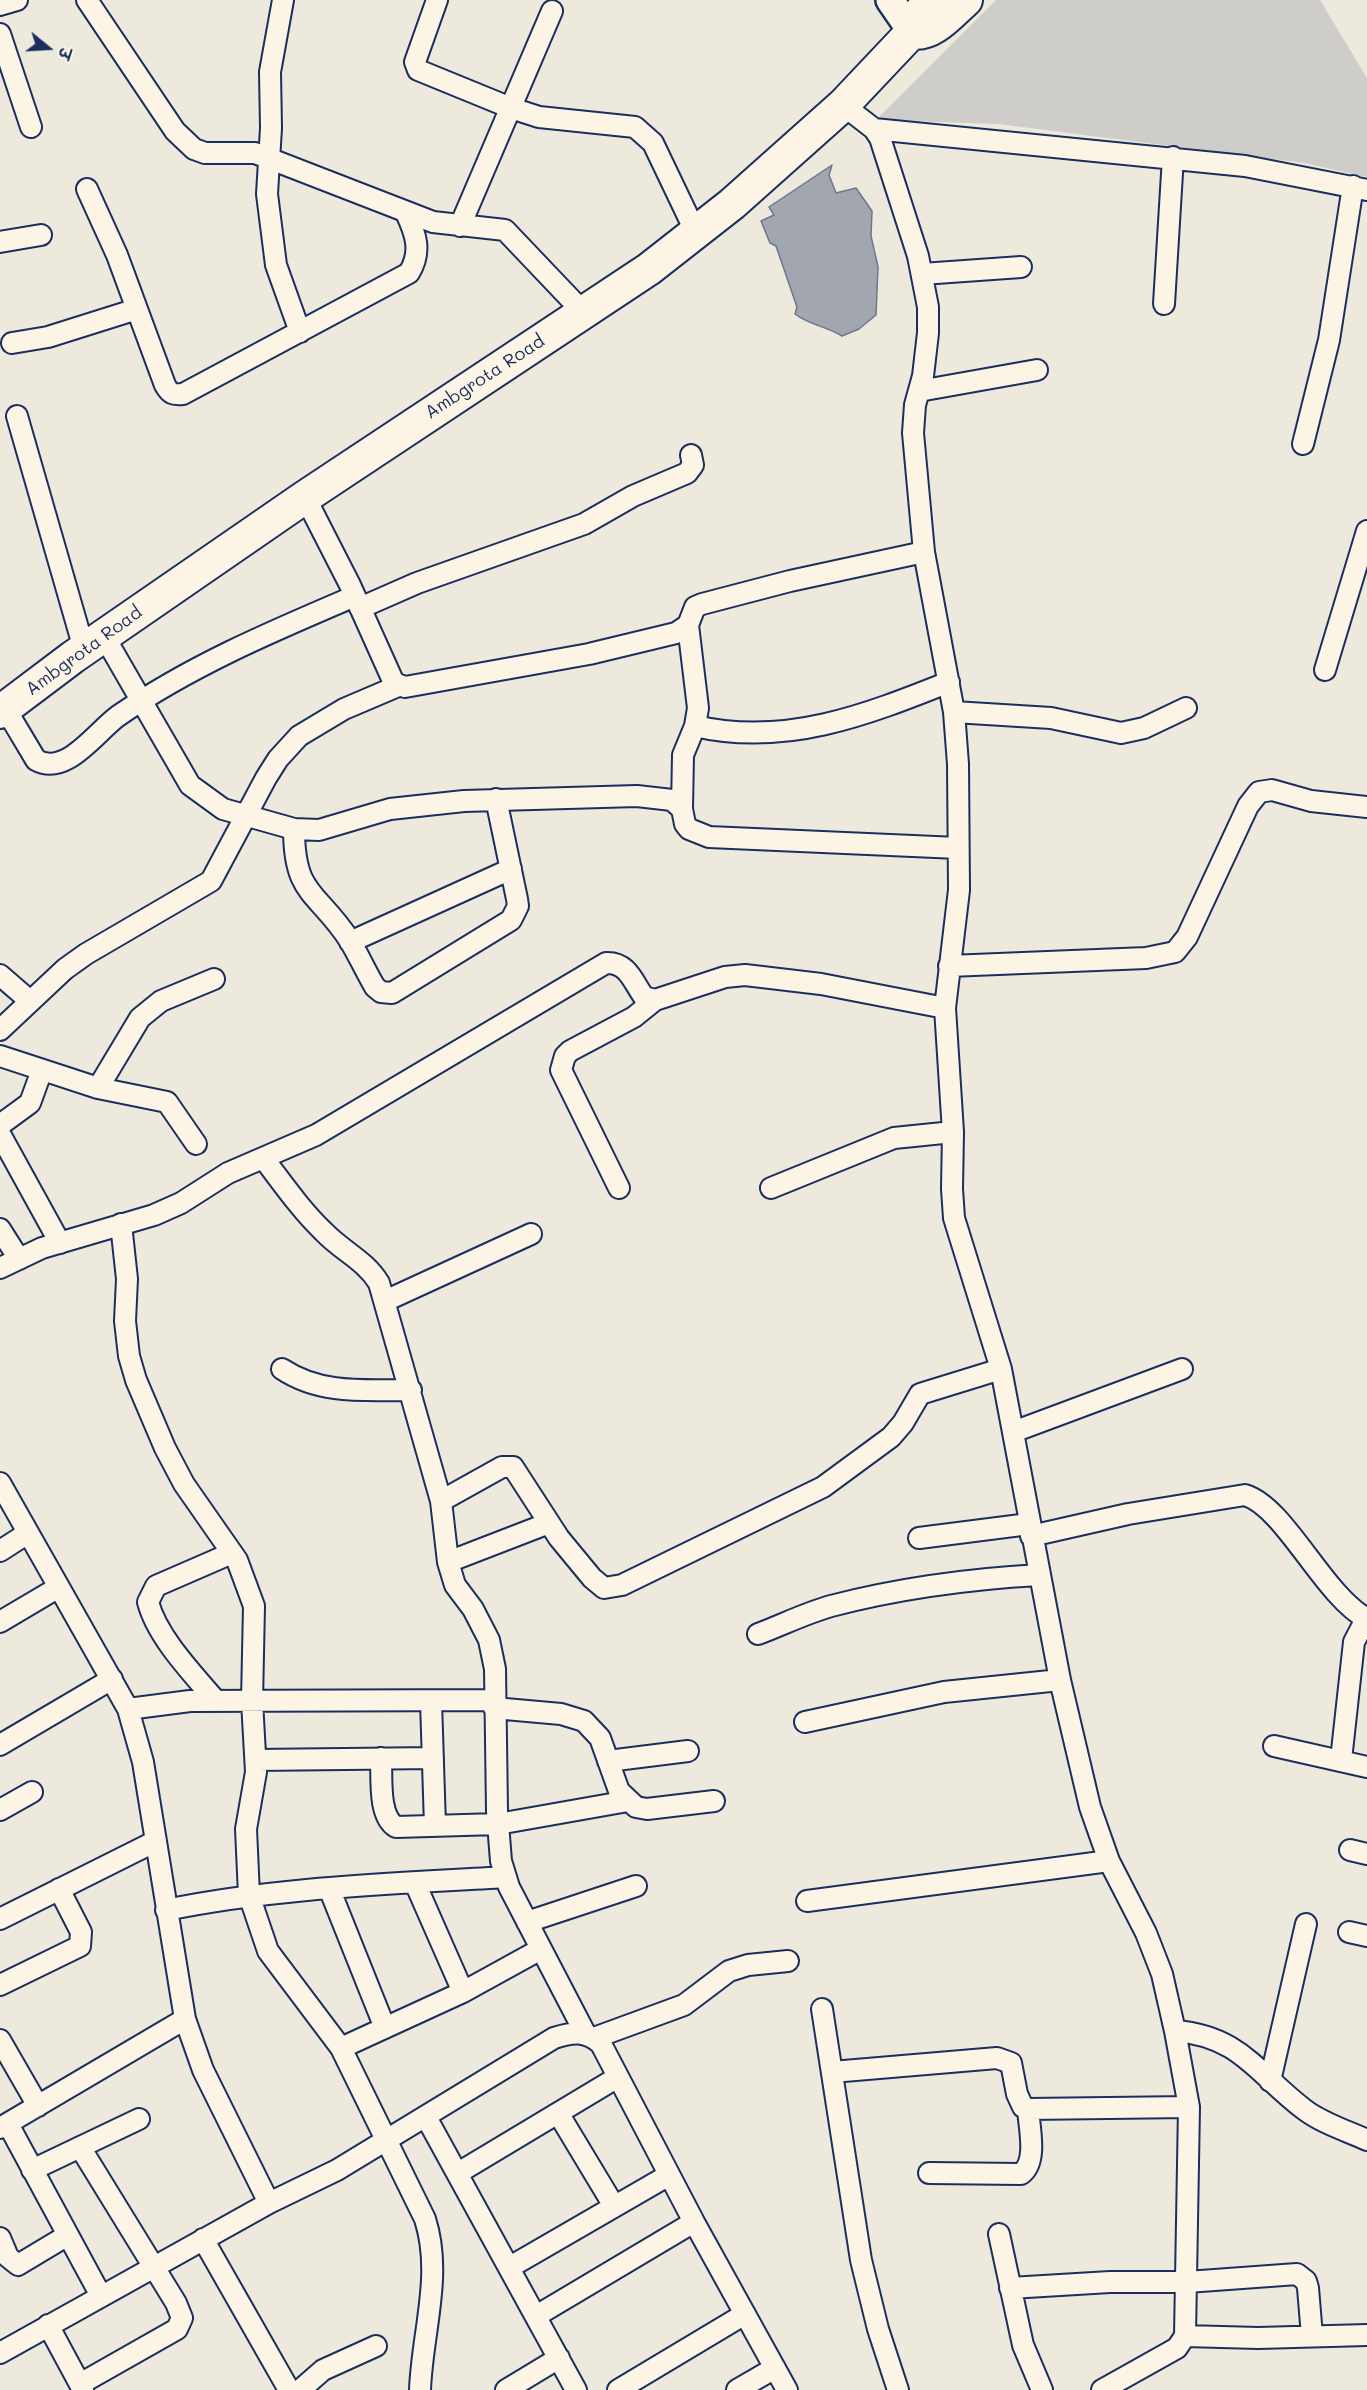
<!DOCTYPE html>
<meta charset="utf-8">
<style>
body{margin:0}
#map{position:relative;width:1367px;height:2390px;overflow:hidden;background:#eee9dd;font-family:Mali,"Playpen Sans Deva",sans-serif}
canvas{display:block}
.north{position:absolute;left:18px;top:18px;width:60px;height:60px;-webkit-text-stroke:4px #fcf5e5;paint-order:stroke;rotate:108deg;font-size:16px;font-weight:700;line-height:24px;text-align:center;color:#1b2f5e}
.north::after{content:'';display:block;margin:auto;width:21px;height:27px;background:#1b2f5e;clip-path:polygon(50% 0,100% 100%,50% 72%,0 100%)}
</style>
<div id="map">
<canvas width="1367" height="2390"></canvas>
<div class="north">उ</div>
</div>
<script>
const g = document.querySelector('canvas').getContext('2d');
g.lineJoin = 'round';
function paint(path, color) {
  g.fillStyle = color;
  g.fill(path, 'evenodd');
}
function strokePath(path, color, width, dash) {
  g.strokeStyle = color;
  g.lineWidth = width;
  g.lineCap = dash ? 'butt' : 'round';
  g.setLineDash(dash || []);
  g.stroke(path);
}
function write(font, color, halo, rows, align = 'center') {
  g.font = font + ' Mali,sans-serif';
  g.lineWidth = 4.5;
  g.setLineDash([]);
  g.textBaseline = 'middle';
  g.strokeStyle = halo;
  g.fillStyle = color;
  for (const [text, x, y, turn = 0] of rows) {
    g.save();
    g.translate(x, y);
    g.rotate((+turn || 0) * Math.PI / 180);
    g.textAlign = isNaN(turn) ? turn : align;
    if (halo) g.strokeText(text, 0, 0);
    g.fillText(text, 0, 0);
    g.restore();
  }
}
paint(new Path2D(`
 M996 0H1320L1367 78V177L1304 163 998 124 876 120Z`), '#cfcdca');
const water = new Path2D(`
 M832 165 829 175 836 193 856 188 872 211 871 236 878 267 876 315 859 329 842 336C826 326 809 325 795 314L797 307 776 246 770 243 761 221 774 215 769 207Z`);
paint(water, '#a2a7af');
strokePath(water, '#6c778f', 1.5);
const street = new Path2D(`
 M87 0 175 131 194 149 205 153H255L433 222 505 230 584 313
 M283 0 270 72 271 128 267 194 276 265 300 332
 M437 0 415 62 418 70 511 108 539 117 635 127 653 143 696 233
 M0 5 17 0
 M0 34 31 127
 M843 105 874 129 880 138 918 256 928 307V333L923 376 915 405 913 433 924 552 954 712 958 764 959 890 945 1008 953 1132 952 1189 954 1218 1001 1369 1060 1680 1090 1807 1109 1861 1146 1933 1162 1974 1175 2031 1189 2107 1185 2336 1177 2348 1102 2390
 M874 129 1245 166 1367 190
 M87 189 117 255 165 385C170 394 173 395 183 394L409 273C422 252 416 234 406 213
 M460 226 552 11
 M0 242 41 235
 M922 274 1021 267
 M1164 304 1173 157
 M12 343 48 337 137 309
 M919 391 1037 370
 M17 416 84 649
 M1303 444 1329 340 1353 186
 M305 497 350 585 394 683 405 687 589 654 676 633 688 625 695 607 702 604 790 581 924 552
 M360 608 417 583 584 524 633 496 687 473 693 465 691 455
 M104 636 190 785 223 809 294 829 319 830 390 809 464 801 637 796 672 800 682 809 685 824 689 829 709 837 958 848
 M1325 670 1367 531
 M5 708 36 760C66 777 96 732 118 716 192 665 273 631 355 596
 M954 712 1051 718 1121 733 1144 728 1186 708
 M695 726C785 747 866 715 949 682
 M682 809 683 755 695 726 698 708 688 625
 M294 829C294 897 318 891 350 941 359 956 366 972 375 987L381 992 392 993 511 920 518 906 517 899 496 799
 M350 942 511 869
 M949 966 1146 958 1175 952 1187 937 1248 806 1259 792 1272 790 1311 801 1367 807
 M0 975 30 1001
 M0 1030 65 969 86 954 211 881 266 778 278 759 299 736 344 709 398 686
 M0 1056 98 1088 167 1102 196 1144
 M98 1088 140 1018 161 1001 214 979
 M0 1125 30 1103 42 1070
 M0 1134 60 1243
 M264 1159C283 1184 301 1210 324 1232 342 1251 365 1260 379 1283L441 1501 448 1562 455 1585 473 1609 489 1640 495 1669 497 1811 501 1861 509 1887 585 2033
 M619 1188 561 1070 565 1056 570 1051 634 1017 655 1000
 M771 1188 894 1138 953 1132
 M121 1224 127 1279 125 1321 129 1356 136 1380 165 1448 184 1484 237 1560 254 1606 252 1701 256 1772 246 1829 249 1895 268 1951 341 2048 425 2219C443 2275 422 2333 420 2390
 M0 1229 19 1259
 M0 1268 42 1248 154 1215 181 1203 228 1173 316 1135 606 963C628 962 633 982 644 997L655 1000 725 977 745 975 821 984 945 1008
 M385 1301 531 1234
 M282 1369C321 1395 366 1390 411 1390
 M1013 1432 1182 1369
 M0 1483 128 1709 143 1762 185 2019 203 2070 269 2203
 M441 1501 502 1467H513L559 1538 592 1578 604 1588 622 1585 823 1487 891 1437 903 1423 920 1394 1001 1369
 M1031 1536 1128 1514 1245 1495C1285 1507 1323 1595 1367 1619
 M919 1538 1029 1524
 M0 1551 28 1533
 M448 1562 549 1523
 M0 1622 59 1587
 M758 1634C782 1625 806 1613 831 1606 900 1588 968 1579 1039 1575
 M216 1701C193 1674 157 1637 148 1602L156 1586 232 1553
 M431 1701 435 1826
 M494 1708 561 1714 584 1721 600 1738 619 1791 636 1807 647 1809 714 1801
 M128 1709 190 1701 494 1700
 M805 1722 944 1692 1060 1680
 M0 1745 112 1679
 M1274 1746 1367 1767
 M381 1758C382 1778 378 1816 396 1827L498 1824 628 1801
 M256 1760 433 1758
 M1341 1760 1354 1642 1366 1619
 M608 1761 688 1751
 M0 1810 32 1792
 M1350 1850 1367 1854
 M415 1883 463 1992
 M329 1888 385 2028
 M807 1901 1109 1861
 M166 1910C278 1887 393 1884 506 1877
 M0 1919 156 1841
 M527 1922 636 1886
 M1349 1932 1367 1936
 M0 1985 80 1946 81 1932 59 1889
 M822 2009 861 2260 878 2329 898 2390
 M1175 2031C1241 2036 1257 2074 1305 2110 1322 2123 1347 2131 1367 2140
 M594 2038 684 2005 729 1971 748 1965 788 1961
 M0 2040 38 2106
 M341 2048 463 1992 541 1949
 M832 2072 997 2058 1011 2063 1017 2094 1023 2107 1028 2109 1189 2107
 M1270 2081 1306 1924
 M558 2113 614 2206
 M426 2117 576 2390
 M8 2124 101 2296
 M0 2128 185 2019
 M80 2147 176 2303 182 2318 177 2329 80 2384
 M32 2170 139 2119
 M458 2173 618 2077
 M929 2173 1021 2174C1038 2162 1029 2127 1028 2109
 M999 2234 1023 2345 1042 2390
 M0 2238 8 2257 18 2265 68 2235
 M203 2239 289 2390
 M510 2267 669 2175
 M1010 2288 1110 2282H1187L1297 2274 1306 2281 1308 2288 1312 2336
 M536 2316 694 2222
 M48 2325 83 2390
 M1185 2336 1258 2338 1367 2335
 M0 2353 269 2203 337 2170 554 2038C572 2032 586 2030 601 2044L694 2222 787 2390
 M300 2390 323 2370 376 2346
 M506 2390 559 2358
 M618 2390 745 2314
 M737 2390 775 2368`);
const secondary = new Path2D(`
 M890 0 912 32`);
const primary = new Path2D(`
 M912 32C932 37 952 12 966 0
 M0 712 73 657 305 497 649 269 732 204 843 105 912 32 922 10 931 0`);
strokePath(street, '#1b2f5e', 24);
strokePath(secondary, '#1b2f5e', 32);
strokePath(primary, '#1b2f5e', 36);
strokePath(street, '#fcf5e5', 20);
strokePath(secondary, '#fcf5e5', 27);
strokePath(primary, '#fcf5e5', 32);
write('18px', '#1b2f5e', '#fcf5e5', [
 ["Ambgrota Road",485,377,-33],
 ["Ambgrota Road",84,651,-36]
]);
</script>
